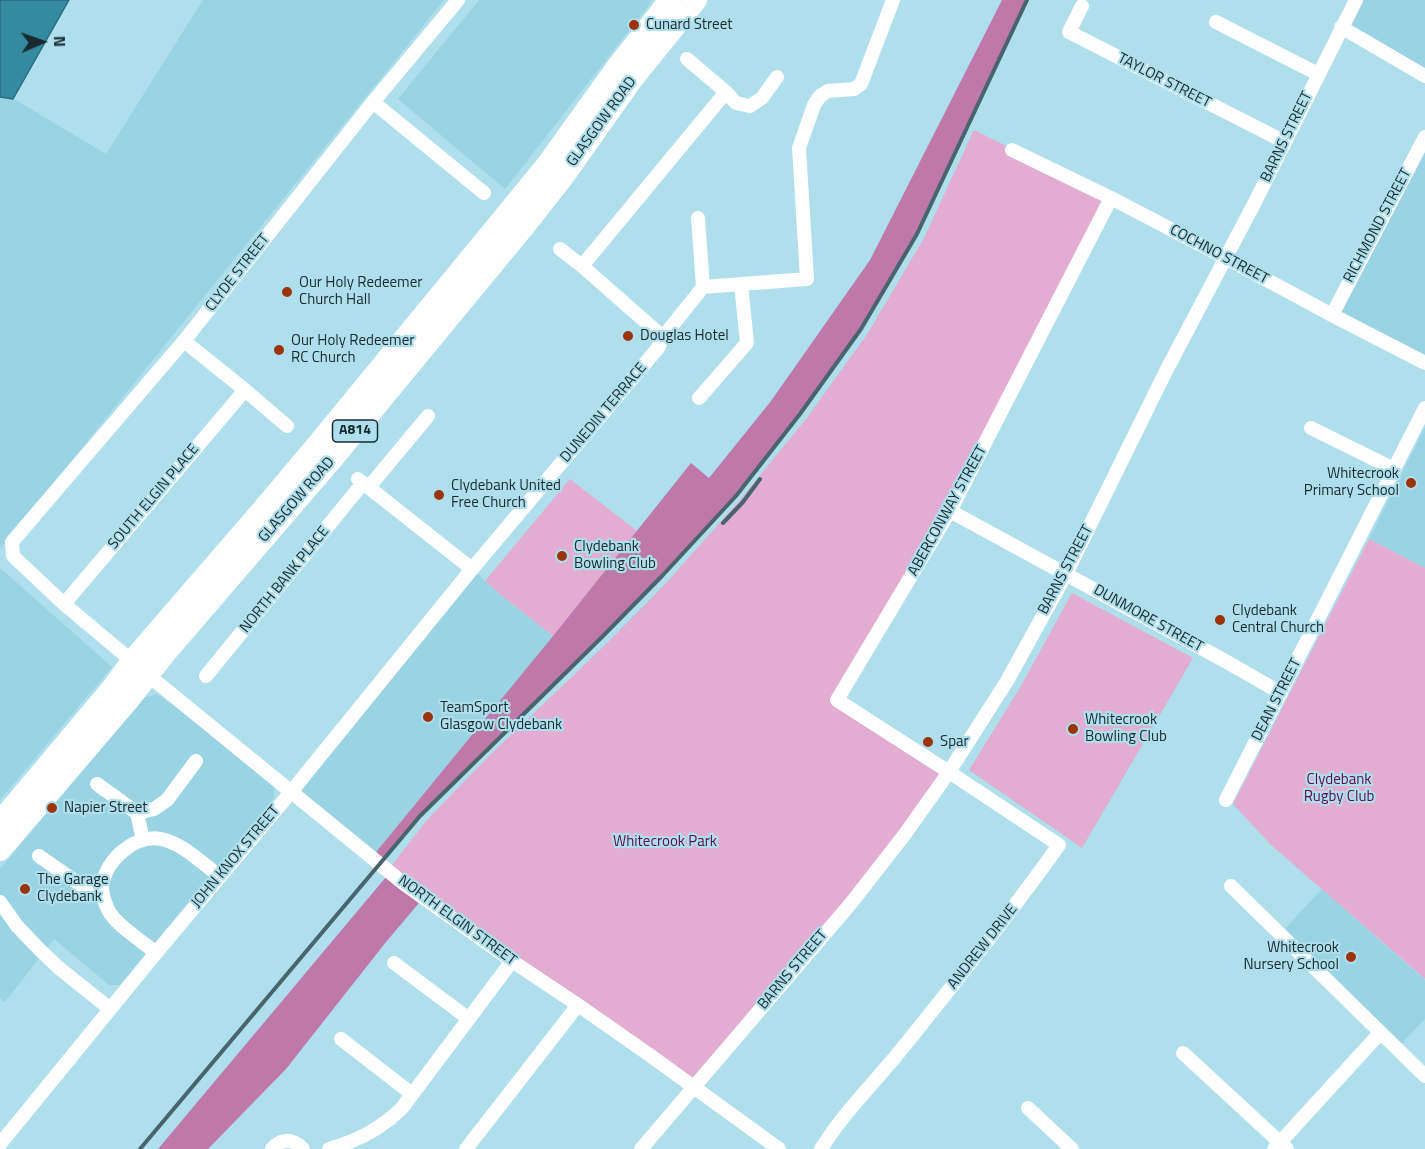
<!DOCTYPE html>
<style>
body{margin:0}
#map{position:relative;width:1425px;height:1149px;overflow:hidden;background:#afdeec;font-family:"Titillium Web",sans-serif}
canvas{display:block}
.north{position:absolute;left:12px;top:12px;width:60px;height:60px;-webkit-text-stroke:4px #afdeec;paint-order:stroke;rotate:88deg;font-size:16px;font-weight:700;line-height:24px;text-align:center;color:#182a30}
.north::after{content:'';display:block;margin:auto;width:21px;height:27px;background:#182a30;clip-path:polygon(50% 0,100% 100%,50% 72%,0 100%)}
</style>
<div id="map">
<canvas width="1425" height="1149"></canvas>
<div class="north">N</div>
</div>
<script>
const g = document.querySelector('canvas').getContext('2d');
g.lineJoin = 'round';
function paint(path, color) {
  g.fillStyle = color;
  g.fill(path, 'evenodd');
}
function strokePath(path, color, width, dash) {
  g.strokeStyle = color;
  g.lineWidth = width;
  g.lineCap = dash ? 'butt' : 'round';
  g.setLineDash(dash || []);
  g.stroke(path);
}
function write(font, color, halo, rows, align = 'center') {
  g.font = font + ' "Titillium Web",sans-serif';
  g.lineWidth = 4.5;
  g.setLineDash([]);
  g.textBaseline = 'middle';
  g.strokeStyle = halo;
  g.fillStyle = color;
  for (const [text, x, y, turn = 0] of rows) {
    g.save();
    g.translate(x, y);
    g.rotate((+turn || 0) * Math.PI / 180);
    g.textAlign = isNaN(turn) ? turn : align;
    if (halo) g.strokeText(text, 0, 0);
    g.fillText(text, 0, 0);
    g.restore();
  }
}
paint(new Path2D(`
 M203 0H444L0 549V97L14 99 106 154Z
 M479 0H653L505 189 398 99Z
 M1356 0H1425V76L1341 27Z
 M1425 137V363L1332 315Z
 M1425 427V568L1369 539Z
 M0 568 112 667 0 800Z
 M472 569 502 596 553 636 372 857 291 792Z
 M157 694 184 713 274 787V798L120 985H109L54 939 5 1002 0 998V869L145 697Z
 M1322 889 1425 980V1019L1397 1048 1280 934Z`), '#9ad3e4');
paint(new Path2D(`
 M974 130 1111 198 1032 353 837 700 949 772 694 1087 388 870 427 820 485 760 608 642 667 582 739 501 806 419 868 333 924 238Z
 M570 479 637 531 553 636 502 596 485 581Z
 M1369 539 1425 568V979L1270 844 1233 804Z
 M1072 593 1193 658 1082 848 969 770 1021 686Z`), '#e3acd1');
paint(new Path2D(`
 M1002 0H1026L917 234 861 329 800 414 736 496 662 576 602 637 420 816 380 864 372 857 553 636 691 463 709 478 771 401 870 260Z
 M386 877 419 903 386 942 286 1069 208 1149H158Z`), '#bf78aa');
const water = new Path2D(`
 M0 0H69L13 99 0 97Z`);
paint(water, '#338aa1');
strokePath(water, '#2b6d7f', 1.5);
strokePath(new Path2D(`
 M1082 6 1069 32 1285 142
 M1216 22 1318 74
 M1341 27 1425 76
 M687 59 726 92 736 103 750 106 762 98 777 77
 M373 102 484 193
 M1012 150 1111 198 1226 258 1332 315 1425 363
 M698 218 703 287
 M560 249 582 266 663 337
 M582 266 726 92
 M1332 315 1425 137
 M184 341 245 390 287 426
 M699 398 747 343 741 284
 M1311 428 1394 469
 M358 479 472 569
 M369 487 428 416
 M950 511 1227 662 1281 693
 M64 604 245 390
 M132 661 64 604 13 556 12 542 184 341 373 102 458 0
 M148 675 403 883 512 961 578 1005 651 1056 779 1149
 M206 676 363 483
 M97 784 137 813 143 840
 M1226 800 1425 408
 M137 813 154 809 167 800 196 761
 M39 856 82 886 102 887
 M1231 886 1425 1076
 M0 902 17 926 41 951 59 968 110 1009
 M156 953C143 942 119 927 110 913 106 907 102 894 102 887 105 860 135 834 161 839 184 844 202 863 219 876
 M394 963 469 1019
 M341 1039 412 1094
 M1183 1053 1287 1149
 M1028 1108 1072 1149
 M0 1144 156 953 291 792 472 569 658 348 663 337 703 287 807 279 799 148 814 105 820 96 828 91 854 89 861 84 893 0
 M272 1149C281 1138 293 1138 303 1149
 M329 1149C358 1141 381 1129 402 1108L512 961
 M466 1149 578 1005
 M641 1149 852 902 905 834 949 772 1007 681 1066 574 1166 371 1255 202 1356 0
 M821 1149C842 1115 870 1087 896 1056 952 987 1007 918 1059 845L949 772 837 700 950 511 1111 198
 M1274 1149 1380 1033`), '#fff', 14);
strokePath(new Path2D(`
 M0 822 114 686 132 661 265 507 322 439 547 165 618 66 670 0
 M0 850 130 698 166 652 333 458 526 224 563 177 633 78 696 0`), '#fff', 22);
strokePath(new Path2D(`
 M723 523 743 502 760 479
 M140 1149 420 816 602 637 662 576 736 496 800 414 861 329 917 234 1027 0`), '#48646c', 4);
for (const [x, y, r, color] of [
 [634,25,6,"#9a350b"],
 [287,292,6,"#9a350b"],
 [628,336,6,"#9a350b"],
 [279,350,6,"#9a350b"],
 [1411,483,6,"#9a350b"],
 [439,495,6,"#9a350b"],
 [562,556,6,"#9a350b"],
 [1220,620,6,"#9a350b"],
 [428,717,6,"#9a350b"],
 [1073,729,6,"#9a350b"],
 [928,742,6,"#9a350b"],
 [52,808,6,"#9a350b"],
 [25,889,6,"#9a350b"],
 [1351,957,6,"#9a350b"]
]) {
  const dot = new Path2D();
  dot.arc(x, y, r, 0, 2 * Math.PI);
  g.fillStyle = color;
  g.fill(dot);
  strokePath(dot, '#afdeec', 2);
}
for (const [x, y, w] of [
 [355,431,45]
]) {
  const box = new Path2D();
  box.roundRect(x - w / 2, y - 11, w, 22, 4.5);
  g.fillStyle = '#afdeec';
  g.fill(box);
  strokePath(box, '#182a30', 1.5);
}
write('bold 14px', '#182a30', null, [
 ["A814",355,431]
]);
write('15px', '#182a30', '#afdeec', [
 ["Cunard Street",646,25],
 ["Our Holy Redeemer",299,283],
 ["Church Hall",299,300],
 ["Douglas Hotel",640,336],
 ["Our Holy Redeemer",291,341],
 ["RC Church",291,358],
 ["Whitecrook",1399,474,"right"],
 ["Primary School",1399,491,"right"],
 ["Clydebank United",451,486],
 ["Free Church",451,503],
 ["Clydebank",574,547],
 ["Bowling Club",574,564],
 ["Clydebank",1232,611],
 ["Central Church",1232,628],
 ["TeamSport",440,708],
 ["Glasgow Clydebank",440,725],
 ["Whitecrook",1085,720],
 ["Bowling Club",1085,737],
 ["Spar",940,742],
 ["Napier Street",64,808],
 ["The Garage",37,880],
 ["Clydebank",37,897],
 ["Whitecrook",1339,948,"right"],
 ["Nursery School",1339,965,"right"]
], 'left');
write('15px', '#182a30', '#afdeec', [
 ["TAYLOR STREET",1164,81,27],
 ["GLASGOW ROAD",602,122,-54],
 ["BARNS STREET",1287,137,-64],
 ["RICHMOND STREET",1378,226,-62],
 ["COCHNO STREET",1219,255,28],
 ["CLYDE STREET",238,273,-52],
 ["DUNEDIN TERRACE",604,413,-50],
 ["SOUTH ELGIN PLACE",154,497,-50],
 ["GLASGOW ROAD",297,500,-49],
 ["ABERCONWAY STREET",948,511,-61],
 ["BARNS STREET",1066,570,-62],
 ["NORTH BANK PLACE",285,580,-51],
 ["DUNMORE STREET",1148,619,29],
 ["DEAN STREET",1277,700,-63],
 ["JOHN KNOX STREET",236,857,-50],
 ["NORTH ELGIN STREET",457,921,36],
 ["ANDREW DRIVE",983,947,-52],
 ["BARNS STREET",793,970,-50]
]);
write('15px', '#630a50', '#afdeec', [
 ["Clydebank",1339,780],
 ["Rugby Club",1339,797],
 ["Whitecrook Park",665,842]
]);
</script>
